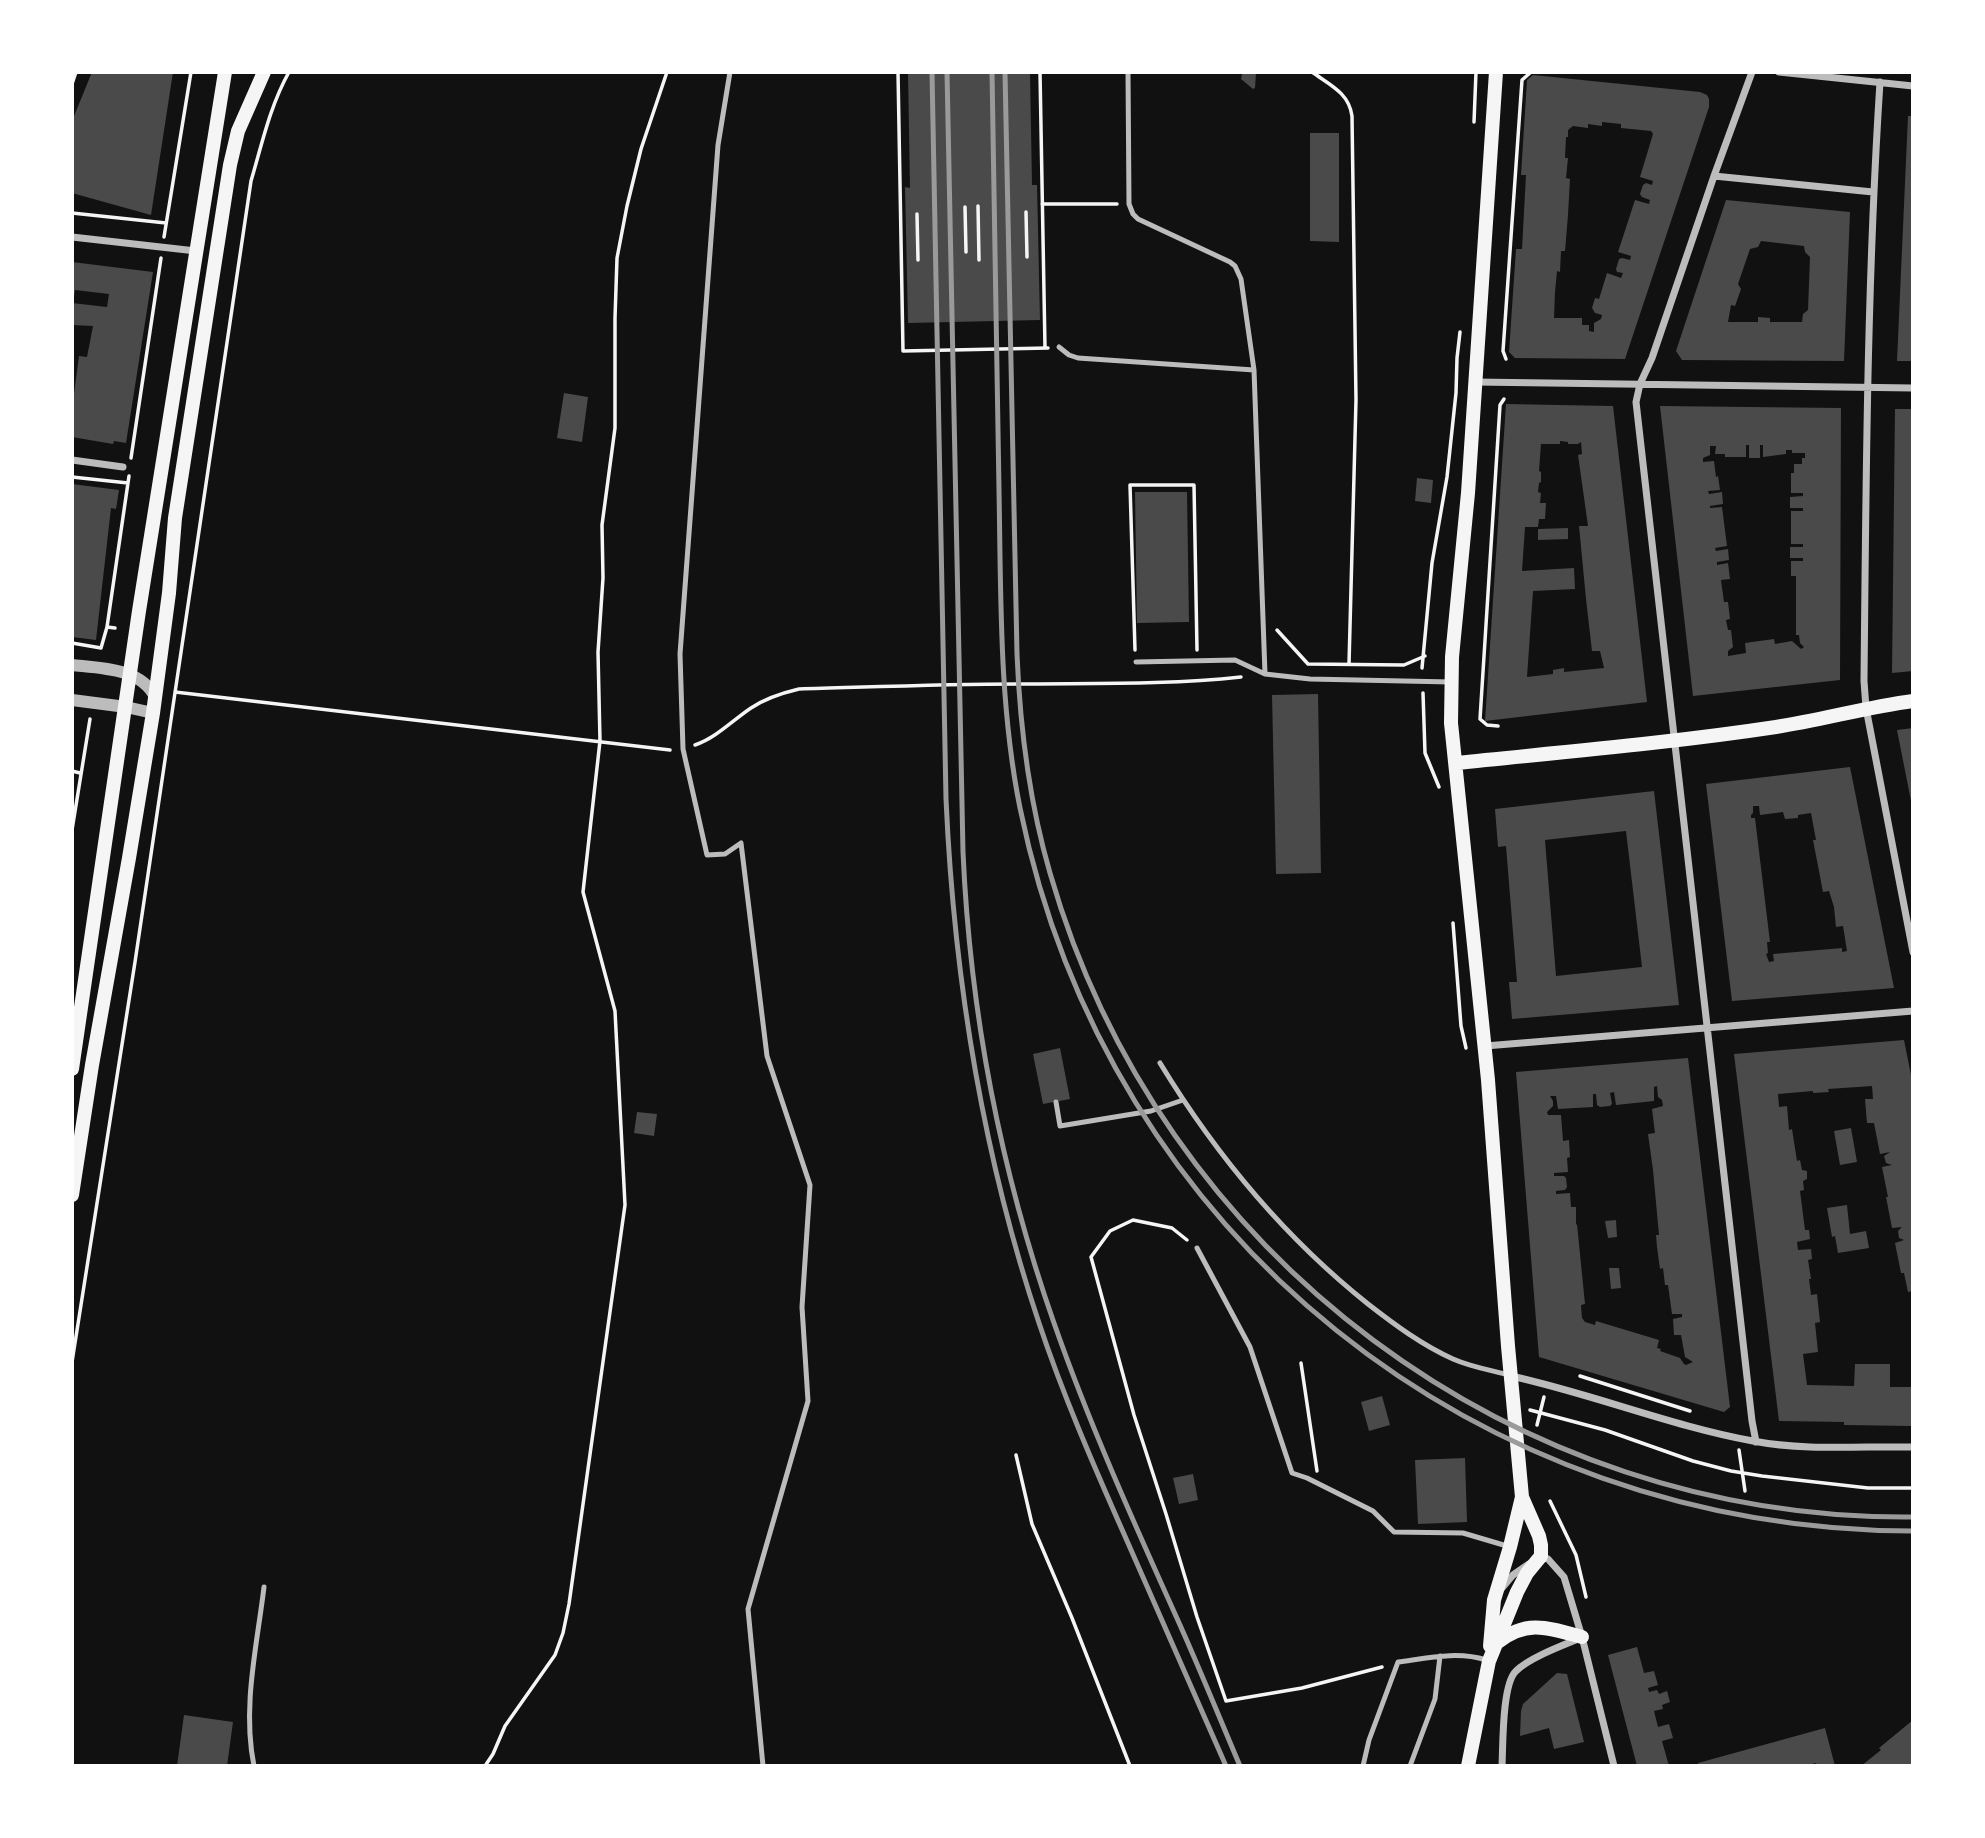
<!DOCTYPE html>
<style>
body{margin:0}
#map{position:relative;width:1985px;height:1838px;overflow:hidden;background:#111;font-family:"Exo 2",sans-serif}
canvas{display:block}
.frame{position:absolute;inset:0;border:74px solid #fff;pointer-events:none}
</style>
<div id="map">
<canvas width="1985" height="1838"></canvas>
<div class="frame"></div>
</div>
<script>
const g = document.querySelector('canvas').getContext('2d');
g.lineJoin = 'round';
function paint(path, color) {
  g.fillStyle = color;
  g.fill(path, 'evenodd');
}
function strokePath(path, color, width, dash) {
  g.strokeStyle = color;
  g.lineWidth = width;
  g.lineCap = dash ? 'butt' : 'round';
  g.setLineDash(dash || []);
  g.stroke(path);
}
paint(new Path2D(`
 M92 72H173L151 215 72 193V121Z
 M908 72H1030L1032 185H1037L1040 320 908 323 905 187 910 188Z
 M1237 72H1253L1256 73 1255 88 1253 89 1241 79 1242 74Z
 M1533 75 1700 92 1707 95 1709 99V107L1625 359 1515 358 1509 352 1516 249H1522L1526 175H1521L1527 80ZM1602 122 1621 124V128L1651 131 1653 134 1640 177 1653 181 1652 185 1646 183 1643 185 1640 194 1642 197 1650 200 1649 204 1635 200 1618 252 1631 256 1630 260 1622 258 1619 259 1616 269 1617 272 1623 273 1621 278 1607 273 1599 299 1595 298 1592 308 1595 313 1602 315 1601 319 1594 323V332L1589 331V325H1582V318H1554L1555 292 1557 271 1560 272 1561 251H1565L1568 215 1570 179 1566 178 1568 158H1565L1566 137H1568V130L1573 126 1588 128V124L1602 126Z
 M1908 116H1913V361H1897Z
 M1310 133H1339V242L1310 241Z
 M1726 200 1850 212 1844 361 1682 360 1676 351ZM1761 241 1804 246 1805 252 1810 257 1808 310 1803 314 1802 322H1770V318L1758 317V322H1728L1731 305 1735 306 1741 289 1738 284 1750 249 1758 247Z
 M72 262 153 272 126 443 114 441 113 444 72 437V394H74L79 356 87 357 93 326 72 325V303L107 307 109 294 75 290 73 303 72 302Z
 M564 393 588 397 582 442 557 438Z
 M1506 404 1613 406 1647 702 1485 721ZM1560 441 1568 442V444H1578L1581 442 1582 454 1578 455 1588 526H1579L1586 599 1592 651H1600L1604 668 1564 672V668L1553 670V674L1527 677 1533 591 1575 589 1574 568 1522 571 1525 527H1538L1539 519H1545L1546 503H1540L1541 493 1538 492 1539 483 1541 482V472L1539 471 1541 444H1560Z
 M1660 406 1841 408 1840 680 1693 696ZM1746 445H1749V458H1760V445H1763V457L1786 454V450H1792V453H1805V458H1802V464H1794V473H1791V493H1803V496L1790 497V508H1803V511H1791V544H1803V547H1790V558H1803V561H1791V576H1796V635H1799L1800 643 1804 647 1801 649 1792 641 1775 644 1774 639 1745 643 1746 653 1728 656V651L1733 647 1731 630H1728L1726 620 1730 619 1728 602H1724L1721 580 1730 579 1728 563 1717 565V562L1729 560 1728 549 1716 551 1715 548 1727 546 1722 507 1710 508V506L1723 504 1722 492 1709 494 1708 491 1720 490 1718 476 1716 477 1714 461 1703 462V458L1710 455V446H1716L1715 454H1725V457H1746Z
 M1895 409H1913V671L1892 673Z
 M1417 478 1433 480 1431 503 1415 501Z
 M72 484 119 490 116 509 111 508 96 640 72 637Z
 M1135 492H1187L1189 622 1137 623Z
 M1568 528V539L1538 540V529Z
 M1318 694 1321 873 1276 874 1272 695Z
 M1913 728V806H1912L1897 730Z
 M1850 767 1894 988 1732 1001 1706 784ZM1753 806H1759L1760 815 1783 812 1785 819 1798 818V815L1811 813 1816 840H1813L1823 892 1829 891 1834 907 1836 927 1843 926 1847 951 1842 952V948L1773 954 1774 961 1769 962 1766 954 1768 953 1767 942H1770L1755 818H1751V815L1753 813Z
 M1654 791 1679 1005 1512 1019 1509 982H1517L1506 846 1498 847 1495 809ZM1626 831 1642 967 1556 976 1545 840Z
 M1904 1040 1913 1085V1291L1908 1292 1904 1273H1901L1895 1243 1904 1240 1899 1238 1898 1231 1902 1227 1892 1228 1886 1197H1888L1882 1167 1892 1165 1886 1163 1884 1156 1890 1152 1880 1154 1874 1123H1867L1865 1099H1873L1872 1086 1828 1089 1829 1092 1813 1093V1091L1778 1094 1779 1107 1787 1106 1789 1130 1792 1129 1797 1161 1800 1160 1802 1170 1807 1171V1179L1803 1181 1804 1190 1800 1191 1805 1230H1809L1810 1239 1797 1242 1798 1250 1811 1249 1812 1259 1808 1260 1811 1279H1809L1811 1295 1817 1294 1820 1322 1815 1323 1818 1352 1803 1354 1807 1385 1854 1386 1855 1364H1890V1387H1913V1423H1911V1426L1844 1425V1422L1779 1421 1734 1054Z
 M1060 1048 1070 1099 1043 1104 1033 1054Z
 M1688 1058 1730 1407 1724 1412 1539 1357 1516 1072ZM1657 1086 1658 1097 1662 1100 1663 1106 1652 1109 1655 1133 1648 1134 1653 1170 1659 1235H1656L1657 1247 1660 1269 1663 1268 1665 1285H1668L1672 1314H1682V1317L1673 1319 1674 1335H1681L1685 1357 1693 1362 1686 1365 1684 1364 1680 1358 1660 1351 1661 1349 1657 1348 1659 1340 1596 1321 1595 1325 1585 1322 1582 1318 1581 1305 1585 1304 1577 1224 1576 1225V1207H1571L1570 1193 1556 1194V1191L1565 1190 1567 1187 1566 1178 1564 1176H1554V1173L1568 1172 1567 1158 1570 1157 1569 1140 1563 1141 1561 1115H1548L1547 1112 1553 1106V1101L1550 1096H1556L1558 1109 1593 1107V1094H1596L1597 1105 1600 1107 1610 1106 1612 1104 1610 1093 1614 1092 1616 1105 1654 1101V1087Z
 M637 1112 657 1114 654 1136 634 1133Z
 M1851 1128 1857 1162 1840 1165 1834 1131Z
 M1847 1205 1850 1234 1866 1231 1869 1248 1838 1253 1835 1236 1832 1237 1827 1208Z
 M1616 1220 1617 1237 1608 1238 1605 1221Z
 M1609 1268H1619L1621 1288 1611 1289Z
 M1382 1396 1390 1425 1369 1431 1361 1402Z
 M1465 1458 1467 1522 1418 1524 1415 1460Z
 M1193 1474 1198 1500 1179 1504 1173 1478Z
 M1637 1647 1644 1673 1654 1671 1658 1685 1648 1688 1649 1692 1657 1690 1659 1694 1667 1691 1670 1702 1662 1705 1663 1709 1654 1711 1658 1727 1669 1724 1673 1738 1662 1741 1669 1766H1637L1608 1655Z
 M1557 1673 1567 1674 1584 1742 1554 1749 1549 1728 1520 1736 1521 1711 1523 1704Z
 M184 1715 233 1722 227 1766H177Z
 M1913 1720V1766H1861L1881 1750 1879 1748Z
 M1825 1728 1835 1766H1817L1816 1763 1805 1766H1699L1698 1763Z`), '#4a4a4a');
strokePath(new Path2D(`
 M898 72 903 351 1048 348
 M1040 72 1045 348
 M1312 72C1330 85 1349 93 1352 116L1356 400 1349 664
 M72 84 76 72
 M1474 122 1476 72
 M1042 204H1117
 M978 206 979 260
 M965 207 966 252
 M1026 212 1027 257
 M72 213 166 223
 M917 214 918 260
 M164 237 191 72
 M1506 359 1503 351 1522 80 1531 72
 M131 458 161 258
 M72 477 128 483
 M107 627 129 476
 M1277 630 1308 664 1404 665 1425 656
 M72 643 101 648 107 627 115 628
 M1135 650 1130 485H1194L1197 650
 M1422 668 1432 563 1447 477 1456 393 1457 358 1460 332
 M175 692 670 750
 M1423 693 1425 753 1439 787
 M1498 726 1487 725 1480 719 1500 405 1504 399
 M695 745C716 738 733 720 751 708 766 698 782 693 799 689 872 687 944 684 1017 684 1092 683 1167 685 1241 677
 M72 771 80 773
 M72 830 90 719
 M1453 923 1461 1026 1466 1048
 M1187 1240 1172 1228 1133 1220 1110 1231 1091 1257 1134 1415 1166 1514 1197 1617 1226 1701 1302 1688 1382 1667
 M72 1362 135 962 251 181C262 144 270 106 289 72
 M1301 1363 1317 1471
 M1580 1376 1690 1411
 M1530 1410 1605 1430 1693 1461 1731 1471 1762 1476 1868 1488H1913
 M1537 1425 1544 1397
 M1739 1450 1745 1491
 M1016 1455 1032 1524 1072 1618 1130 1766
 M1550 1501 1576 1555 1586 1597
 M485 1766 493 1754 505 1726 555 1655 563 1633 569 1604 625 1205 615 1011 583 892 600 741 598 652 603 578 602 525 615 428V318L617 258 627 206 641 149 667 72`), '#f5f5f5', 3.5);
strokePath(new Path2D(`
 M730 72 718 145 680 654 683 749 707 855 725 854 741 843 767 1056 810 1185 802 1307 808 1401 748 1609 763 1766
 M1128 72 1129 204 1133 214 1138 219 1230 262 1235 266 1241 279 1254 370 1265 674
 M1059 347 1069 355 1078 358 1254 370
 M1136 662 1235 660 1265 674 1310 679 1451 682
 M1160 1063C1216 1155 1284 1237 1368 1304 1395 1325 1422 1345 1453 1359 1471 1367 1490 1370 1509 1375
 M1056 1102 1060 1126 1151 1111 1183 1100
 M1197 1248 1250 1347 1292 1473 1307 1478 1373 1511 1394 1532 1463 1533 1507 1546
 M254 1766C242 1707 257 1646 264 1587
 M1363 1766 1369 1740 1398 1662C1428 1658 1458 1651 1486 1660
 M1410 1766 1435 1699 1440 1656`), '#bcbcbc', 5);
strokePath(new Path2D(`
 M1752 72 1714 176 1652 358 1640 384 1636 402 1752 1421 1756 1442
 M1779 72 1913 86
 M1880 82C1867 282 1866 481 1864 681L1866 708 1913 952
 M1714 176 1873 192
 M72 237 196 251
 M1475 382 1913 388
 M72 460 123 467
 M1485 1046 1913 1011
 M1511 1376C1593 1394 1671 1426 1753 1441 1805 1451 1861 1446 1913 1447
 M1539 1557 1548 1559 1564 1577 1582 1637 1614 1766
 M1502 1588 1513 1575 1529 1564
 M1502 1766C1503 1746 1502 1684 1516 1671 1529 1658 1561 1646 1578 1639`), '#bcbcbc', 7);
strokePath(new Path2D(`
 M72 665C100 668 141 668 155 697
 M72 700 126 707 153 713`), '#bcbcbc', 12);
strokePath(new Path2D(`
 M1456 763C1563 752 1670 743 1776 727 1822 720 1867 707 1913 701
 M72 1069 139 611 225 72
 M72 1195 92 1065 129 858 153 713 169 593 175 518 230 165 238 131 264 72
 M1498 1642C1527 1619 1549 1628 1582 1637
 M1490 1646 1494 1600 1510 1547 1522 1497
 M1468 1766 1489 1661 1517 1592 1527 1573 1541 1556V1545L1539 1536 1522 1497 1508 1346 1488 1080 1451 723 1452 657 1468 493 1496 72`), '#f5f5f5', 14);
strokePath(new Path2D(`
 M932 72 946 799C954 978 982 1153 1039 1323 1063 1395 1093 1464 1124 1534 1158 1611 1192 1689 1226 1766
 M947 72 963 852C970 1011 1001 1172 1054 1323 1090 1426 1135 1525 1180 1625 1201 1672 1220 1719 1240 1766
 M992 72C994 211 997 351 999 490 1001 596 999 704 1020 808 1108 1238 1478 1530 1913 1531
 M1005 72 1017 654C1020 728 1029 801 1050 873 1160 1256 1514 1521 1913 1517`), '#9a9a9a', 5);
</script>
